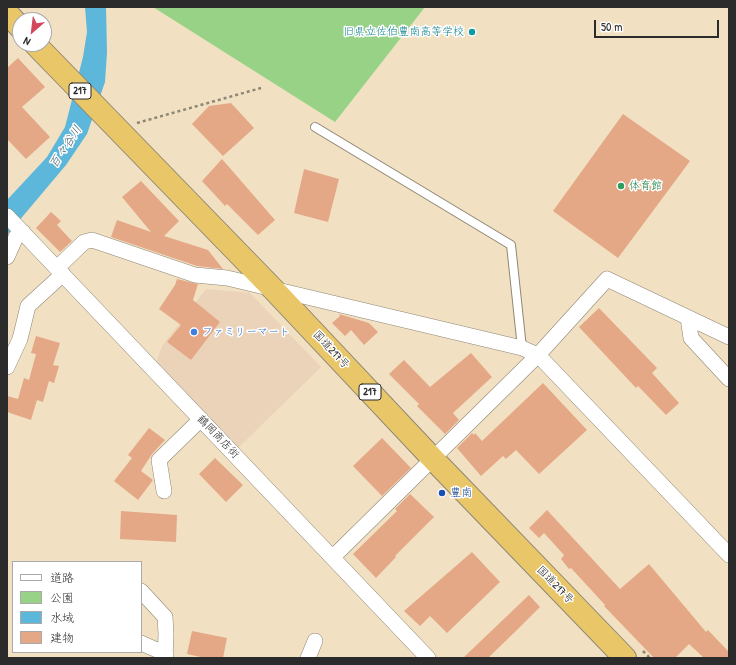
<!DOCTYPE html>
<meta charset="utf-8">
<style>
body{margin:0}
#map{position:relative;width:736px;height:665px;overflow:hidden;background:#f1e0c1;font-family:"Patrick Hand","Klee One",sans-serif}
canvas{display:block}
.frame{position:absolute;inset:0;border:8px solid #2b2b2b;pointer-events:none}
.legend{position:absolute;left:12px;top:561px;width:130px;height:92px;box-sizing:border-box;background:#fff;border:1px solid #aaa;margin:0;padding:5px 7px;list-style:none;font-size:12px;color:#2b2b2b}
.legend li{display:flex;align-items:center;gap:8px;height:20px}
.legend b{width:20px;border:1px solid #aaa}
.north{position:absolute;left:12px;top:12px;width:40px;height:40px;box-sizing:border-box;background:#fff;border:1px solid #aaa;border-radius:50%;rotate:208deg;font-size:11px;font-weight:700;line-height:16px;text-align:center;color:#2b2b2b}
.north::after{content:'';display:block;margin:auto;width:14px;height:18px;background:#d1495b;clip-path:polygon(50% 0,100% 100%,50% 72%,0 100%)}
.scale{position:absolute;left:594px;top:20px;width:125px;height:18px;box-sizing:border-box;border:2px solid #2b2b2b;border-top:0;padding-left:5px;font-size:12px;line-height:14px;white-space:nowrap;color:#2b2b2b;-webkit-text-stroke:3px #fff;paint-order:stroke}
</style>
<div id="map">
<canvas width="736" height="665"></canvas>
<div class="frame"></div>
<ul class="legend">
<li><b style="height:5px;background:#fff"></b>道路</li>
<li><b style="height:11px;background:#98d286"></b>公園</li>
<li><b style="height:11px;background:#5db7db"></b>水域</li>
<li><b style="height:11px;background:#e5a887"></b>建物</li>
</ul>
<div class="north">N</div>
<div class="scale">50 m</div>
</div>
<script>
const g = document.querySelector('canvas').getContext('2d');
g.lineJoin = 'round';
function paint(path, color) {
  g.fillStyle = color;
  g.fill(path, 'evenodd');
}
function strokePath(path, color, width, dash) {
  g.strokeStyle = color;
  g.lineWidth = width;
  g.lineCap = dash ? 'butt' : 'round';
  g.setLineDash(dash || []);
  g.stroke(path);
}
function write(font, color, halo, rows, align = 'center') {
  g.font = font + ' "Patrick Hand","Klee One",sans-serif';
  g.lineWidth = 3;
  g.setLineDash([]);
  g.textBaseline = 'middle';
  g.strokeStyle = halo;
  g.fillStyle = color;
  for (const [text, x, y, turn = 0] of rows) {
    g.save();
    g.translate(x, y);
    g.rotate((+turn || 0) * Math.PI / 180);
    g.textAlign = isNaN(turn) ? turn : align;
    if (halo) g.strokeText(text, 0, 0);
    g.fillText(text, 0, 0);
    g.restore();
  }
}
paint(new Path2D(`
 M206 289 250 293 321 367 238 448 156 363 162 346Z`), '#ebd3b9');
paint(new Path2D(`
 M153 7H425L335 122Z`), '#98d286');
paint(new Path2D(`
 M85 7H106L107 52 105 82 87 134 66 165 7 235V200L47 157 65 127 83 57 87 32Z`), '#5db7db');
paint(new Path2D(`
 M18 58 45 87 22 107 50 137 26 159 7 139V68Z
 M231 103 254 128 223 156 192 124 209 106Z
 M623 114 690 161 618 258 553 211Z
 M222 159 275 220 258 235 227 204 225 206 202 181Z
 M304 169 339 179 328 222 294 213Z
 M141 181 179 221 164 236 208 250 223 269 197 266 111 237 117 220 151 232 122 197Z
 M51 212 61 221 57 225 72 241 60 252 36 228Z
 M177 279 198 284 193 300 220 322 191 360 167 342 181 325 159 309 175 285Z
 M599 308 657 368 652 373 679 403 666 415 638 386 636 388 579 327Z
 M339 314 369 323 378 332 364 345 351 330 345 336 332 323 340 316Z
 M36 336 60 343 53 365 59 366 54 383 49 381 43 402 37 400 31 420 7 412V396L18 399 24 378 29 380 36 354 31 353Z
 M471 353 492 377 453 413 459 420 445 434 417 406 419 404 389 374 404 360 430 387Z
 M543 383 587 430 539 474 516 450 506 459 503 456 481 476 457 448 472 433 474 435 475 433 482 441Z
 M149 428 165 440 152 454 141 471 153 480 138 500 114 481 132 458 128 455Z
 M382 438 411 468 382 496 353 466Z
 M215 458 243 485 226 502 199 474Z
 M410 494 434 517 395 556 396 557 376 578 353 554 397 511 395 509Z
 M547 510 620 589 649 564 706 632 708 630 729 652V658H704L689 644 675 658H654L604 606 605 605 571 568 569 569 561 559 564 555 544 533 539 538 529 528Z
 M121 511 177 515 176 542 120 539Z
 M472 552 500 582 447 633 430 616 420 626 404 611Z
 M529 595 540 607 519 628 488 658H463Z
 M192 631 227 638 223 658H205L187 654Z`), '#e5a887');
const lane = new Path2D(`
 M315 127 511 245 522 348`);
const street = new Path2D(`
 M7 216 428 658
 M7 257 16 237 23 232
 M57 268 84 242 92 240 195 275 227 278 522 348 538 355 729 555
 M688 318 691 338 729 379
 M7 367 20 339 28 306 63 274
 M164 491 159 460 201 419
 M333 557 538 355 607 279 729 337
 M141 591 165 617 166 634 165 658
 M141 643 166 654
 M308 658 315 641`);
const highway = new Path2D(`
 M7 13 20 27
 M35 44 274 290 434 460 625 658`);
strokePath(lane, '#8e8676', 10);
strokePath(street, '#8e8676', 16);
strokePath(highway, '#8e8676', 24);
strokePath(new Path2D(`
 M137 123 261 88
 M643 651 650 658`), '#8e8676', 2.5, [3, 3]);
strokePath(lane, '#fff', 8);
strokePath(street, '#fff', 15);
strokePath(highway, '#e9c769', 22);
for (const [x, y, r, color] of [
 [472,32,4,"#0f9aa8"],
 [621,186,4,"#2e9e5b"],
 [194,332,4,"#3f7fe0"],
 [442,493,4,"#1a4fb4"]
]) {
  const dot = new Path2D();
  dot.arc(x, y, r, 0, 2 * Math.PI);
  g.fillStyle = color;
  g.fill(dot);
  strokePath(dot, '#fff', 1.5);
}
for (const [x, y, w] of [
 [80,91,22],
 [370,392,22]
]) {
  const box = new Path2D();
  box.roundRect(x - w / 2, y - 8, w, 16, 3);
  g.fillStyle = '#fff';
  g.fill(box);
  strokePath(box, '#2b2b2b', 1);
}
write('bold 10px', '#2b2b2b', null, [
 ["217",80,91],
 ["217",370,392]
]);
write('11px', '#0d838f', '#fff', [
 ["旧県立佐伯豊南高等学校",464,32]
], 'right');
write('11px', '#27864d', '#fff', [
 ["体育館",629,186]
], 'left');
write('11px', '#366cbe', '#fff', [
 ["ファミリーマート",202,332]
], 'left');
write('11px', '#2b2b2b', '#fff', [
 ["国道217号",331,350,47],
 ["鶴岡商店街",218,437,46],
 ["国道217号",555,585,46]
]);
write('11px', '#164399', '#fff', [
 ["豊南",450,493]
], 'left');
write('italic 12px', '#3c5c69', '#fff', [
 ["百々谷川",66,147,-57]
]);
</script>
